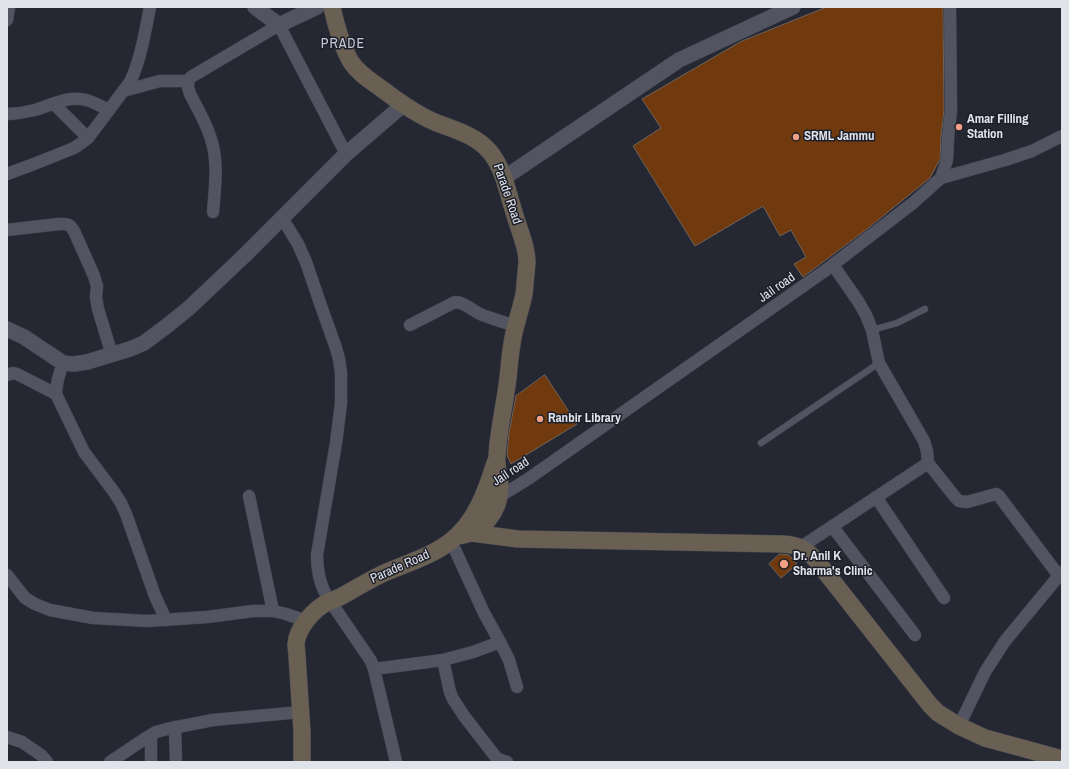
<!DOCTYPE html>
<style>
body{margin:0}
#map{position:relative;width:1069px;height:769px;overflow:hidden;background:#252833;font-family:"Archivo Narrow",sans-serif}
canvas{display:block}
.frame{position:absolute;inset:0;border:8px solid #e0e3ea;pointer-events:none}
</style>
<div id="map">
<canvas width="1069" height="769"></canvas>
<div class="frame"></div>
</div>
<script>
const g = document.querySelector('canvas').getContext('2d');
g.lineJoin = 'round';
function paint(path, color) {
  g.fillStyle = color;
  g.fill(path, 'evenodd');
}
function strokePath(path, color, width, dash) {
  g.strokeStyle = color;
  g.lineWidth = width;
  g.lineCap = dash ? 'butt' : 'round';
  g.setLineDash(dash || []);
  g.stroke(path);
}
function write(font, color, halo, rows, align = 'center') {
  g.font = font + ' "Archivo Narrow",sans-serif';
  g.lineWidth = 3;
  g.setLineDash([]);
  g.textBaseline = 'middle';
  g.strokeStyle = halo;
  g.fillStyle = color;
  for (const [text, x, y, turn = 0] of rows) {
    g.save();
    g.translate(x, y);
    g.rotate((+turn || 0) * Math.PI / 180);
    g.textAlign = isNaN(turn) ? turn : align;
    if (halo) g.strokeText(text, 0, 0);
    g.fillText(text, 0, 0);
    g.restore();
  }
}
const building = new Path2D(`
 M827 7H943L944 111 941 137 940 159 930 178 867 229 803 277 794 264 806 257 791 230 780 236 763 206 695 246 633 146 661 128 642 99 740 42Z
 M545 375 577 424 511 464 507 455 509 433 516 396Z
 M780 554 789 555 797 564 781 578 769 564Z`);
paint(building, '#713a0e');
strokePath(building, '#70645c', 1);
const service = new Path2D(`
 M872 330 897 323 925 309
 M761 443 879 363`);
const minor = new Path2D(`
 M7 20 9 7
 M123 91 160 81H188
 M54 104 88 138
 M7 114C16 114 26 112 35 110 51 105 69 95 86 100 94 102 102 107 109 110
 M7 174 34 164 74 148 80 144 88 138 130 82C141 59 145 32 150 7
 M941 178 1005 160 1032 151 1062 136
 M213 212C215 187 219 160 210 136 205 121 197 107 190 94L188 87V81L191 77 279 25 346 154
 M282 218 298 244 306 262 321 306 336 348 339 359 341 373V403L336 443 317 555C317 569 319 582 326 595L371 661 374 669 393 749 396 762
 M7 230 59 224C67 224 69 223 74 231L94 276 97 286 96 297 98 309 112 355
 M833 265 858 301 866 315 872 330 879 363 924 441 927 451 928 463 955 497 959 501 967 502 996 494 999 496 1059 576
 M410 325 455 302C464 302 472 310 480 314 492 319 504 322 516 326
 M63 363C59 374 56 383 56 394L84 452 114 492 121 503 126 514 155 596 166 620
 M7 375 13 373 17 374 56 394
 M249 496 273 611
 M876 497 944 598
 M494 500 528 479 826 270 913 203 941 178 947 160 948 138 951 111 950 7
 M832 526 915 635
 M451 541 484 613 500 642 509 660 517 687
 M801 547 928 463
 M7 575 25 598 35 604 50 610 93 618 147 621 207 617 253 611H273L286 614 306 621
 M443 660 450 692 453 699 464 716 495 756 498 759 507 762
 M374 669 443 660 473 652 500 642
 M959 726 985 672 1005 641 1062 572
 M175 727 176 762
 M151 735V762
 M7 737 22 742 41 755 47 762
 M110 762 146 738 156 732 167 729 213 720 301 712`);
const tertiary = new Path2D(`
 M255 7 279 25 317 7
 M504 178 679 60 793 7
 M7 329 24 337 63 363 74 364 87 362 130 349 144 343 168 325 189 308 244 256 346 154 403 105`);
const secondary = new Path2D(`
 M332 7C336 25 341 45 351 62 359 74 371 81 382 89 399 102 417 115 437 123 456 130 477 136 490 152 504 169 507 191 514 212 518 228 527 245 527 261 527 266 526 270 526 274 525 281 525 287 524 294 521 310 514 327 512 344 509 360 509 376 506 392 503 413 498 434 497 456 496 465 499 475 500 485 501 510 483 534 457 536
 M472 533 518 539 782 544C798 545 805 548 816 560L930 705 938 713 959 726 985 738 1062 759
 M302 762V732L297 656C297 652 296 648 296 644 297 628 314 609 328 602 333 600 338 598 342 596 356 588 368 581 382 574 405 564 432 556 451 541 475 522 486 492 495 463`);
strokePath(service, '#40434d', 7);
strokePath(minor, '#40434d', 13);
strokePath(tertiary, '#40434d', 16);
strokePath(secondary, '#40434d', 18);
strokePath(service, '#525561', 6);
strokePath(minor, '#525561', 12);
strokePath(tertiary, '#525561', 15);
strokePath(secondary, '#696053', 17);
for (const [x, y, r, color] of [
 [959,127,4,"#f39f84"],
 [796,137,4,"#f39f84"],
 [540,419,4,"#f39f84"],
 [784,564,5,"#f39f84"]
]) {
  const dot = new Path2D();
  dot.arc(x, y, r, 0, 2 * Math.PI);
  g.fillStyle = color;
  g.fill(dot);
  strokePath(dot, '#1c1f29', 1.5);
}
write('bold 13px', '#e0e3ea', '#1c1f29', [
 ["Amar Filling",967,120],
 ["Station",967,135],
 ["SRML Jammu",804,137],
 ["Ranbir Library",548,419],
 ["Dr. Anil K",793,557],
 ["Sharma's Clinic",793,572]
], 'left');
write('13px', '#e0e3ea', '#1c1f29', [
 ["Parade Road",507,194,71],
 ["Jail road",777,288,-35],
 ["Jail road",511,472,-33],
 ["Parade Road",400,567,-24]
]);
g.letterSpacing = '1px';
write('14px', '#c5c9d7', '#1c1f29', [
 ["PRADE",343,44]
]);
g.letterSpacing = '0px';
</script>
